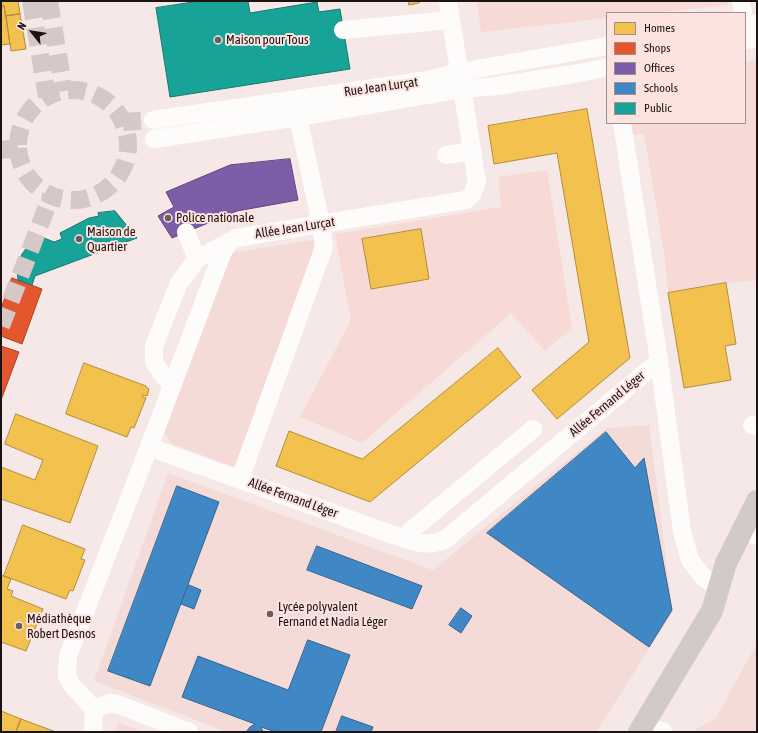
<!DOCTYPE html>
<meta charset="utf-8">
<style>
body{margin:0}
#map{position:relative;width:758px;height:733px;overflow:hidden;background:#f6e8e6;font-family:"Asap Condensed",sans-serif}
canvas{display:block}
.frame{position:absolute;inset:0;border:2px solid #1c1413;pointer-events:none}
.legend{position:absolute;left:606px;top:12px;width:140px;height:112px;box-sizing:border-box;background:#fce3e0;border:1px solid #a2908e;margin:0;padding:5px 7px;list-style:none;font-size:12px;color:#1c1413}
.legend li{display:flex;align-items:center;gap:8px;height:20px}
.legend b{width:20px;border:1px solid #a2908e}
.north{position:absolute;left:12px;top:12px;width:40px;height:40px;-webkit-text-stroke:3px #fce3e0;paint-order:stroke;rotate:300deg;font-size:11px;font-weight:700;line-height:16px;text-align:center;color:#1c1413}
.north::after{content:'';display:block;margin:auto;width:14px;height:18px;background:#1c1413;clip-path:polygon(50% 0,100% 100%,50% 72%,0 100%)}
</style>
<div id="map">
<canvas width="758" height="733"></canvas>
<div class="frame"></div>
<ul class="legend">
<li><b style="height:11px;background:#f2c14e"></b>Homes</li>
<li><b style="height:11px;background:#e4572e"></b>Shops</li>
<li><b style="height:11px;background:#7b5ea7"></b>Offices</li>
<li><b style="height:11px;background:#3f88c5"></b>Schools</li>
<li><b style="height:11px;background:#17a398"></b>Public</li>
</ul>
<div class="north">N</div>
</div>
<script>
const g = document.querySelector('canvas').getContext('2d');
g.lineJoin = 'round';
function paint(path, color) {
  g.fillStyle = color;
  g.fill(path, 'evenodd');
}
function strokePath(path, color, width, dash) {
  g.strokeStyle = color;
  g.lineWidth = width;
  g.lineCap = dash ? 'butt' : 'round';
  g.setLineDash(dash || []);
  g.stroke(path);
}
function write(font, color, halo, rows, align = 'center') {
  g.font = font + ' "Asap Condensed",sans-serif';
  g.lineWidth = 4;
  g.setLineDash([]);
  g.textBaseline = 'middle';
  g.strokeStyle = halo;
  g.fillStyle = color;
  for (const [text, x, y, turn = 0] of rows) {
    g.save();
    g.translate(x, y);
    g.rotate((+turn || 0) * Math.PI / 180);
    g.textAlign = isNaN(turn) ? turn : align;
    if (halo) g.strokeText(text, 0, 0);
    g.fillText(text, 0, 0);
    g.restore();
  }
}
paint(new Path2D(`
 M319 239 234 467 170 443 165 431 231 253Z
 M649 425 673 612 596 732H227L94 681 168 473 433 570 607 428Z
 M757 643V732H692L716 718Z`), '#f4dbd8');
paint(new Path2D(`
 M477 1H727L728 5 652 13H607V18L481 32Z
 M757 60V280L726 283 668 293 665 258 644 133 631 135 629 123H745V62Z
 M547 170 572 328 545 351 511 313 362 443 300 417 351 320 335 234 501 207 498 177Z
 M118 723 144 732H115Z`), '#f7d9d5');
const homes = new Path2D(`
 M1 1H18L20 14 6 16 4 6H1Z
 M409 1H419V3L409 5Z
 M1 6H4L10 44 1 45Z
 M20 14 26 49 11 51 6 16Z
 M587 109 630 358 557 419 532 390 589 342 557 153 494 164 488 126Z
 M421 229 429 279 371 289 362 239Z
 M726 283 736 344 725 346 731 380 684 388 668 293Z
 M498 348 521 377 370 502 276 466 289 431 362 459Z
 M84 363 146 386V387L149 389 147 396 143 395 142 397 146 398 134 428 131 427 127 437 66 414Z
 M16 414 98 446 70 523 1 499V467L35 480 43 460 5 444Z
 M23 525 85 549 81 559 85 560 73 591 70 590 66 599 4 576Z
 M1 575 11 579 7 589 13 591 11 596 43 609 26 651 1 642Z
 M1 711 21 719 16 732H1Z
 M21 719 56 732H16Z`);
paint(homes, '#f2c14e');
strokePath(homes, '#b28d3c', 1);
const shops = new Path2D(`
 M12 278 42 289 22 344 1 336V309Z
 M1 346 19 352 1 400Z`);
paint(shops, '#e4572e');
strokePath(shops, '#a84326', 1);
const offices = new Path2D(`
 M290 159 298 200 237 211 172 238 158 216 174 207 166 192 230 165Z`);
paint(offices, '#7b5ea7');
strokePath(offices, '#5e487b', 1);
const schools = new Path2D(`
 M606 432 635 468 644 458 672 610 649 647 487 533Z
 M177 486 219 502 150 686 108 671Z
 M317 546 422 586 412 609 307 570Z
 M189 585 201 590 194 609 181 604Z
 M461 608 472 616 461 633 449 625Z
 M308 640 350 655 321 732H276L261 727 263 732H246L250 727 255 724 182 697 198 656 288 690Z
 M342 716 373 727 371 732H336Z`);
paint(schools, '#3f88c5');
strokePath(schools, '#346590', 1);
const public = new Path2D(`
 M200 1H248L250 13 317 2 319 12 340 9 350 69 170 97 156 8Z
 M115 211 137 238 35 276 32 285 18 280 17 269 22 254 28 246 36 241 44 238 54 242 62 239 60 233 89 218 99 216 98 213Z`);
paint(public, '#17a398');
strokePath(public, '#187870', 1);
strokePath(new Path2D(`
 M31 1 47 97
 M49 1 64 91
 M18 145a55 55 0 1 1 110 0a55 55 0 1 1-110 0Z
 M123 122 153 120
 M1 150 18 148
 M1 326 51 196`), '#d5c8c6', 18, [18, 9]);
strokePath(new Path2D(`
 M741 1 743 13
 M745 26 757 23
 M343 30 451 20
 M745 40 757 38
 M153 120 428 80 460 72 607 46
 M622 123 659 361 682 531 690 560 704 578 718 588
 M154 139 298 117 463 89 497 86 580 73 607 67
 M446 155 473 151
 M186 232 197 259
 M172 387 160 371 154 361V346L179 283 197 259 229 242
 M752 425 757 427
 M149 447 222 254 229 242 236 238 466 200 472 195 477 182 448 1
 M240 479 324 247 321 224 298 117
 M742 531 757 536
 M402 538 533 429
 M94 709 71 684 67 676 68 656 149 447 402 538C419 543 429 547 446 539L659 361
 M94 709 110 703 117 704 189 732
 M641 728 663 731
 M93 732 94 709`), '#fefcfb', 18);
strokePath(new Path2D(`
 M639 732 712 611 726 563 757 501`), '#d2cac8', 22);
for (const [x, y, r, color] of [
 [218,40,4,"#685e5d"],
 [168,218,4,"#685e5d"],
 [79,239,4,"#685e5d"],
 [270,614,4,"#685e5d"],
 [19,626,4,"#685e5d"]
]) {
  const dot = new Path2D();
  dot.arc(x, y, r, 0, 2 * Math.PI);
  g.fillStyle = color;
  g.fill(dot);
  strokePath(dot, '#fce3e0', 1.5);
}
write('13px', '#1c1413', '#fce3e0', [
 ["Maison pour Tous",226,40],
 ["Police nationale",176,218],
 ["Maison de",87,232],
 ["Quartier",87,247],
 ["Lycée polyvalent",278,607],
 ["Fernand et Nadia Léger",278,622],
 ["Médiathèque",27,619],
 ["Robert Desnos",27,634]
], 'left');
write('13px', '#1c1413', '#fce3e0', [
 ["Rue Jean Lurçat",381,87,-8],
 ["Allée Jean Lurçat",295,228,-9],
 ["Allée Fernand Léger",607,404,-40],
 ["Allée Fernand Léger",293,498,20]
]);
</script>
